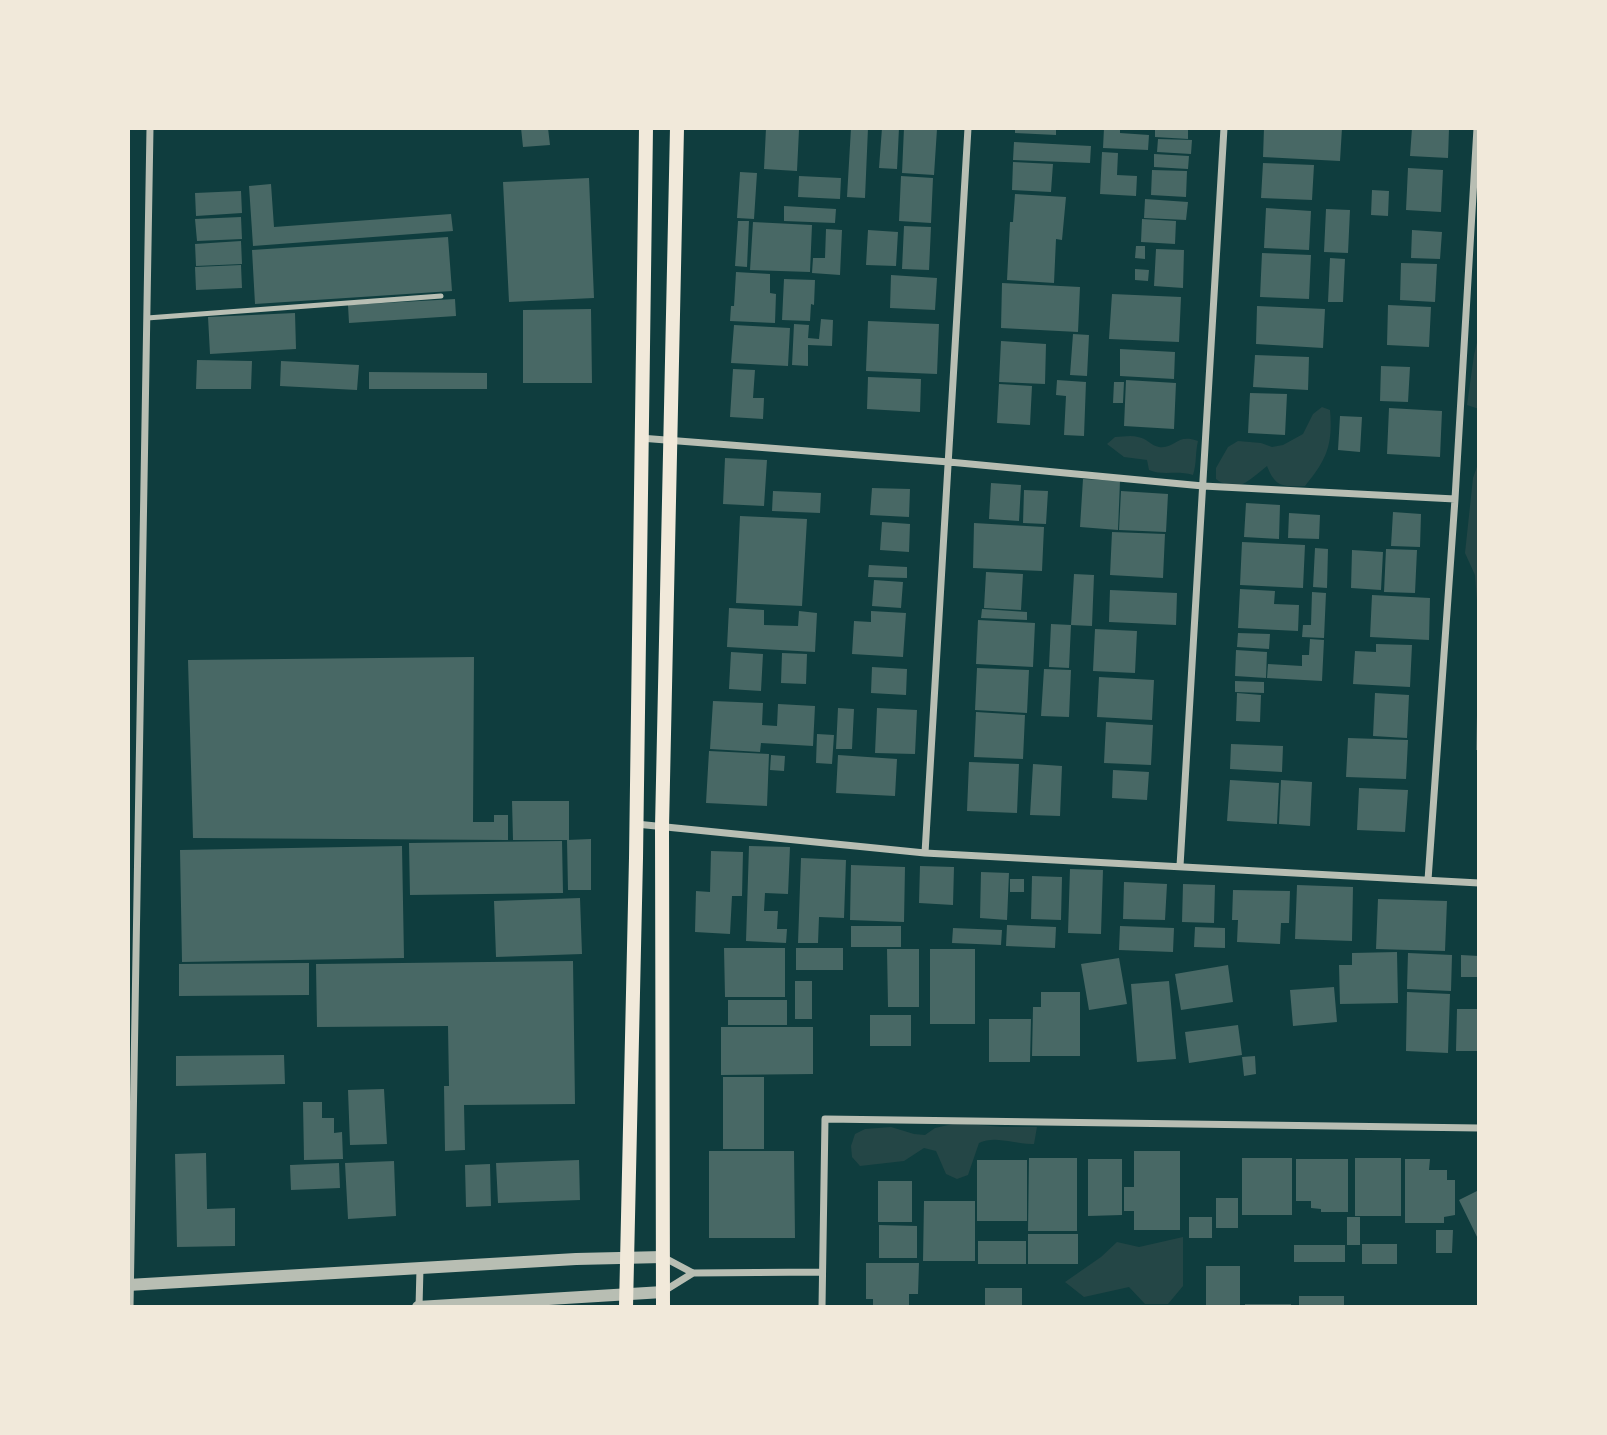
<!DOCTYPE html>
<style>
body{margin:0}
#map{position:relative;width:1607px;height:1435px;overflow:hidden;background:#0f3d3e;font-family:"Playfair Display",serif}
canvas{display:block}
.frame{position:absolute;inset:0;border:130px solid #f1e9da;pointer-events:none}
</style>
<div id="map">
<canvas width="1607" height="1435"></canvas>
<div class="frame"></div>
</div>
<script>
const g = document.querySelector('canvas').getContext('2d');
g.lineJoin = 'round';
function paint(path, color) {
  g.fillStyle = color;
  g.fill(path, 'evenodd');
}
function strokePath(path, color, width, dash) {
  g.strokeStyle = color;
  g.lineWidth = width;
  g.lineCap = dash ? 'butt' : 'round';
  g.setLineDash(dash || []);
  g.stroke(path);
}
paint(new Path2D(`
 M1479 334V409L1467 405 1474 355Z
 M1322 407 1330 410C1333 445 1327 459 1305 486 1283 487 1275 487 1267 466 1249 480 1238 495 1216 479V468L1228 447 1238 441 1261 443 1272 447 1283 445 1303 434 1313 414Z
 M1115 437C1122 437 1131 435 1138 437 1146 438 1152 446 1159 447 1176 449 1176 433 1198 441 1195 453 1197 463 1193 475 1177 470 1163 476 1149 470L1147 460 1124 457 1107 444Z
 M1479 461V626L1475 575 1465 553 1473 478Z
 M957 1123 1002 1127H1037L1034 1144C1015 1145 996 1135 979 1143L968 1175 957 1179 946 1174 936 1151 924 1148 904 1161 860 1166 852 1157 851 1146 855 1134 865 1129 891 1127 914 1134 925 1135 935 1128Z
 M1183 1237V1286L1168 1304H1145L1129 1287 1084 1297 1065 1282 1101 1257 1117 1242 1139 1247Z`), '#244646');
paint(new Path2D(`
 M521 128H548L550 145 523 147Z
 M766 128 799 130 797 171 764 169Z
 M851 128H868L865 198 847 197Z
 M882 128H899L897 169 879 168Z
 M904 128 937 129 934 175 902 173Z
 M1015 128H1056V135L1015 133Z
 M1104 128H1120V133L1149 135 1148 150 1103 148Z
 M1155 128H1188V139L1155 137Z
 M1264 128H1342L1340 161 1263 157Z
 M1412 128 1449 129 1448 158 1410 156Z
 M1158 139 1192 140 1191 154 1157 152Z
 M1014 142 1091 146 1090 163 1013 160Z
 M1102 152 1118 153 1117 175 1137 176 1136 196 1100 194Z
 M1154 154 1189 156 1188 169 1154 167Z
 M1013 162 1053 164 1051 192 1012 190Z
 M1263 163 1314 165 1312 200 1261 198Z
 M1408 168 1443 170 1441 212 1406 210Z
 M1152 170 1187 171 1186 197 1151 195Z
 M740 172 757 173 754 219 737 218Z
 M799 176 841 178 840 199 798 197Z
 M901 176 933 178 931 223 899 221Z
 M589 178 594 298 509 302 503 182Z
 M271 184 274 227 451 214 453 231 253 246 249 186Z
 M1372 190 1389 191 1388 216 1371 215Z
 M241 191 242 213 196 216 195 193Z
 M1015 194 1066 197 1062 240 1056 239 1054 283 1007 280 1010 222H1013Z
 M1145 199 1188 202 1186 220 1144 218Z
 M784 206 836 209 835 223 784 221Z
 M1266 208 1311 211 1309 250 1264 248Z
 M1326 209 1350 210 1348 253 1324 252Z
 M241 217 242 239 197 241 195 219Z
 M1142 219 1176 221 1175 244 1141 242Z
 M738 221H749L747 267 735 266Z
 M753 222 812 225 810 272 750 270Z
 M904 226 931 227 929 270 902 269Z
 M826 229 842 230 840 275 812 273 813 258H825Z
 M868 230 898 232 896 266 866 265Z
 M1412 230 1442 232 1440 259 1411 258Z
 M448 237 452 291 255 304 252 250Z
 M241 241 242 264 196 266 195 244Z
 M1136 246H1145V259L1135 258Z
 M1156 249 1184 250 1183 288 1154 286Z
 M1262 253 1311 255 1309 299 1260 297Z
 M1330 258 1345 259 1343 302H1328Z
 M1401 263 1437 264 1435 302 1400 300Z
 M241 265 242 288 196 290 195 267Z
 M1135 269 1149 270 1148 281 1135 280Z
 M736 272 770 274V293L776 294 775 323 730 321 731 306H734Z
 M891 275 937 278 935 310 890 308Z
 M784 279 815 280 814 305 811 304 810 321 782 320Z
 M1002 283 1080 287 1078 332 1001 328Z
 M1112 294 1181 297 1179 342 1109 339Z
 M455 299 456 316 349 323 348 305Z
 M1388 305 1431 307 1429 347 1387 345Z
 M1257 306 1325 309 1323 348 1256 344Z
 M591 309 592 383H523V310Z
 M295 313 296 349 210 354 208 317Z
 M821 319 833 320 832 346 808 345V366L792 365 794 324 809 325 808 338 819 339Z
 M868 321 939 324 937 374 866 371Z
 M734 325 790 328 788 366 731 363Z
 M1073 334 1089 335 1087 376 1070 375Z
 M1001 341 1046 344 1045 384 999 382Z
 M1120 349 1175 352 1174 379 1120 376Z
 M1255 355 1309 357 1308 390 1253 387Z
 M197 360 252 361 251 389H196Z
 M281 361 359 365 357 390 280 386Z
 M1381 366 1410 367 1408 402 1380 401Z
 M733 369 755 370 753 398H764L763 419 730 417Z
 M369 372 487 373V389H369Z
 M868 377 921 379 920 412 867 409Z
 M1057 380 1086 382 1084 436 1064 435 1066 396 1056 395Z
 M1126 380 1176 383 1174 429 1124 426Z
 M1114 382H1124L1123 403H1113Z
 M999 384 1032 386 1030 425 997 423Z
 M1250 393 1287 394 1285 435 1248 433Z
 M1389 408 1442 411 1440 457 1387 454Z
 M1340 416 1362 417 1360 452 1338 450Z
 M725 458 767 460 764 506 723 504Z
 M1083 479 1120 481 1118 530 1080 527Z
 M991 483 1021 485 1019 521 989 519Z
 M872 488 910 489 909 517 870 515Z
 M1024 490 1048 491 1046 524 1023 523Z
 M773 491 821 493 820 513 772 511Z
 M1121 491 1168 494 1166 532 1119 530Z
 M1246 503 1280 505 1279 539 1244 537Z
 M1393 512 1421 514 1420 547 1391 546Z
 M1289 513 1320 515 1319 539 1288 538Z
 M740 516 807 519 802 606 736 603Z
 M882 522 910 524 909 552 880 550Z
 M974 523 1044 527 1042 571 973 568Z
 M1112 532 1165 534 1163 578 1110 575Z
 M1242 542 1305 545 1303 588 1240 585Z
 M1315 548 1328 549 1327 588 1313 587Z
 M1386 549 1417 550 1415 593 1384 592Z
 M1352 550 1383 552 1381 590 1351 588Z
 M869 565 907 567V578L868 577Z
 M986 572 1023 574 1021 610 984 608Z
 M1074 574 1094 575 1092 626 1071 625Z
 M874 580 903 582 901 608 872 606Z
 M1240 589 1275 591 1274 604 1299 605 1298 631 1238 628Z
 M1110 590 1177 593 1176 625 1109 622Z
 M1312 592 1326 593 1324 638 1302 637 1303 625H1311Z
 M1372 595 1430 598 1429 640 1370 637Z
 M729 608 764 610V625L798 626 799 611 817 613 815 652 727 647Z
 M982 609 1027 612V620L981 618Z
 M871 611 906 613 903 657 852 654 854 621 871 622Z
 M978 620 1035 623 1033 667 976 664Z
 M1051 624 1071 625 1069 668 1049 667Z
 M1095 629 1137 631 1135 673 1093 671Z
 M1238 633 1270 634 1269 649 1237 647Z
 M1310 639 1324 640 1322 681 1267 678 1268 664 1302 666V655H1309Z
 M1376 644 1412 645 1410 687 1353 684 1355 651 1376 652Z
 M1236 650 1267 652 1266 678 1235 676Z
 M731 652 763 654 761 691 729 689Z
 M782 653 807 654 806 684 781 683Z
 M474 657 473 822H494V815H508V840L193 838 188 660Z
 M872 667 907 669 906 695 871 693Z
 M977 668 1029 670 1027 713 975 710Z
 M1044 669 1071 670 1069 717 1041 716Z
 M1099 677 1154 680 1152 720 1097 717Z
 M1235 681 1264 682V693L1235 692Z
 M1237 693 1261 695 1260 722 1236 721Z
 M1375 693 1409 695 1407 738 1373 736Z
 M713 701 763 703 762 725 777 726 778 704 815 706 813 746 761 743 760 752 710 749Z
 M838 708 854 709 852 749H836Z
 M877 708 917 710 915 754 875 753Z
 M976 712 1025 715 1023 759 974 757Z
 M1477 715H1479V750H1476Z
 M1106 722 1153 725 1151 765 1104 763Z
 M817 734 834 735 832 764 816 763Z
 M1348 738 1408 740 1406 779 1346 777Z
 M1231 744 1283 746 1282 772 1230 769Z
 M709 751 769 754 767 806 706 803Z
 M771 755 785 756 784 771 770 770Z
 M838 755 897 759 895 796 836 793Z
 M969 762 1019 764 1017 813 967 811Z
 M1033 764 1062 766 1060 816 1030 815Z
 M1113 770 1149 772 1147 800 1112 798Z
 M1230 780 1279 783 1277 824 1227 821Z
 M1281 780 1312 782 1310 826 1279 824Z
 M1359 788 1408 790 1405 832 1357 830Z
 M512 801H569V840H513Z
 M591 839V890H568L567 840Z
 M562 841 563 893 410 895 409 843Z
 M402 846 404 958 182 962 180 850Z
 M749 846 790 847 788 894 765 893 764 911H778L777 929H787L786 943 746 941Z
 M711 851 743 852 742 896H732L730 934 695 932 696 891 710 892Z
 M801 858 846 860 844 918 819 917 818 943H798Z
 M851 865 905 867 904 922 850 920Z
 M920 866 954 867 953 905 919 903Z
 M1070 869 1103 870 1101 934 1068 933Z
 M981 872 1009 873 1007 920 980 918Z
 M1032 876 1062 877 1061 920 1031 919Z
 M1010 879H1024V892H1010Z
 M1124 882 1167 884 1165 920 1123 919Z
 M1183 884 1215 885 1214 923 1182 922Z
 M1297 885 1353 887 1352 941 1295 939Z
 M1233 890 1290 891 1289 923H1281L1280 944 1237 942 1238 920H1232Z
 M580 898 582 954 496 957 494 901Z
 M1378 899 1447 901 1445 951 1376 949Z
 M1007 925 1056 927 1055 948 1006 946Z
 M851 926H901V947H851Z
 M1120 926 1174 928 1173 952 1119 950Z
 M1195 927 1225 928V948L1194 947Z
 M953 928 1002 930 1001 945 952 943Z
 M724 948H785V997H725Z
 M796 948H843V970H796Z
 M887 949H919V1007H888Z
 M930 949H975V1024H930Z
 M1397 952 1398 1003 1340 1004 1339 965H1352V953Z
 M1408 953 1452 955 1451 991 1407 989Z
 M1461 955 1479 956V977H1461Z
 M1119 958 1127 1004 1089 1010 1081 964Z
 M573 961 575 1104 464 1105 465 1150 445 1151 444 1086H449L448 1026 317 1027 316 964Z
 M309 963V995L179 996V964Z
 M1228 965 1233 1002 1181 1010 1175 974Z
 M795 981H812V1019H795Z
 M1169 981 1176 1059 1137 1062 1131 984Z
 M1334 987 1337 1022 1293 1026 1290 990Z
 M1041 992H1080V1056H1032L1033 1007H1041Z
 M1407 992 1450 994 1448 1053 1406 1051Z
 M728 1000H787V1025H728Z
 M1457 1009H1479V1051H1456Z
 M870 1015H911V1046H870Z
 M989 1019H1031L1030 1062H989Z
 M1238 1025 1242 1055 1189 1063 1185 1032Z
 M721 1027H813V1074L721 1075Z
 M284 1055 285 1084 176 1086V1056Z
 M1255 1056 1256 1074 1244 1076 1242 1057Z
 M723 1077H764V1149H723Z
 M384 1089 387 1144 350 1145 348 1090Z
 M303 1102H322V1118H334V1133L342 1132 343 1159 304 1160Z
 M709 1151H794L795 1238H709Z
 M1134 1151H1180V1230H1134V1211H1124V1187H1134Z
 M206 1153 207 1209 235 1208V1246L177 1247 175 1154Z
 M1029 1158H1077V1231H1028Z
 M1242 1158H1292V1215H1242Z
 M1355 1158H1401V1216H1355Z
 M1088 1159H1122V1215L1088 1216Z
 M1296 1159H1348V1212H1321V1209L1311 1208V1201H1296Z
 M1405 1159H1430L1429 1170H1447V1180H1455V1215L1444 1217V1223H1405Z
 M579 1160 580 1200 498 1203 496 1163Z
 M977 1160H1027V1221H977Z
 M394 1161 396 1216 348 1219 345 1163Z
 M339 1163 340 1188 291 1190 290 1165Z
 M490 1164 491 1206 466 1207 465 1165Z
 M878 1181H912V1222H878Z
 M1479 1190V1241L1459 1200Z
 M1216 1198H1238V1228H1216Z
 M924 1201H975V1261H923Z
 M1189 1217H1212V1238H1189Z
 M1347 1217H1360V1245H1347Z
 M879 1225 917 1226V1258H879Z
 M1436 1230H1453L1452 1253H1436Z
 M1028 1234H1078V1264H1028Z
 M978 1241H1026V1264H978Z
 M1362 1244H1397V1264H1362Z
 M1294 1245H1345V1262H1294Z
 M866 1263H919L918 1294H909V1307H873V1299H866Z
 M1206 1266H1240V1307H1206Z
 M985 1288H1022V1307H985Z
 M1299 1296H1344V1307H1299Z
 M1245 1304H1291V1307H1245Z`), '#486865');
strokePath(new Path2D(`
 M147 318 441 296`), '#b8beb3', 5);
strokePath(new Path2D(`
 M640 438 949 462 1203 486 1455 499
 M636 824 925 853 1479 883
 M925 853 968 128
 M1180 866 1224 128
 M1428 880 1455 499 1477 128
 M663 1257 693 1273 821 1272
 M664 1291 693 1273
 M130 1307 150 128
 M419 1307 420 1268
 M822 1307 825 1119 1479 1128`), '#b8beb3', 7);
strokePath(new Path2D(`
 M128 1285 576 1259 663 1257
 M418 1307 663 1292`), '#b8beb3', 12);
strokePath(new Path2D(`
 M626 1307 636 858 646 128
 M663 1307 662 827 677 128`), '#f1e9da', 14);
</script>
